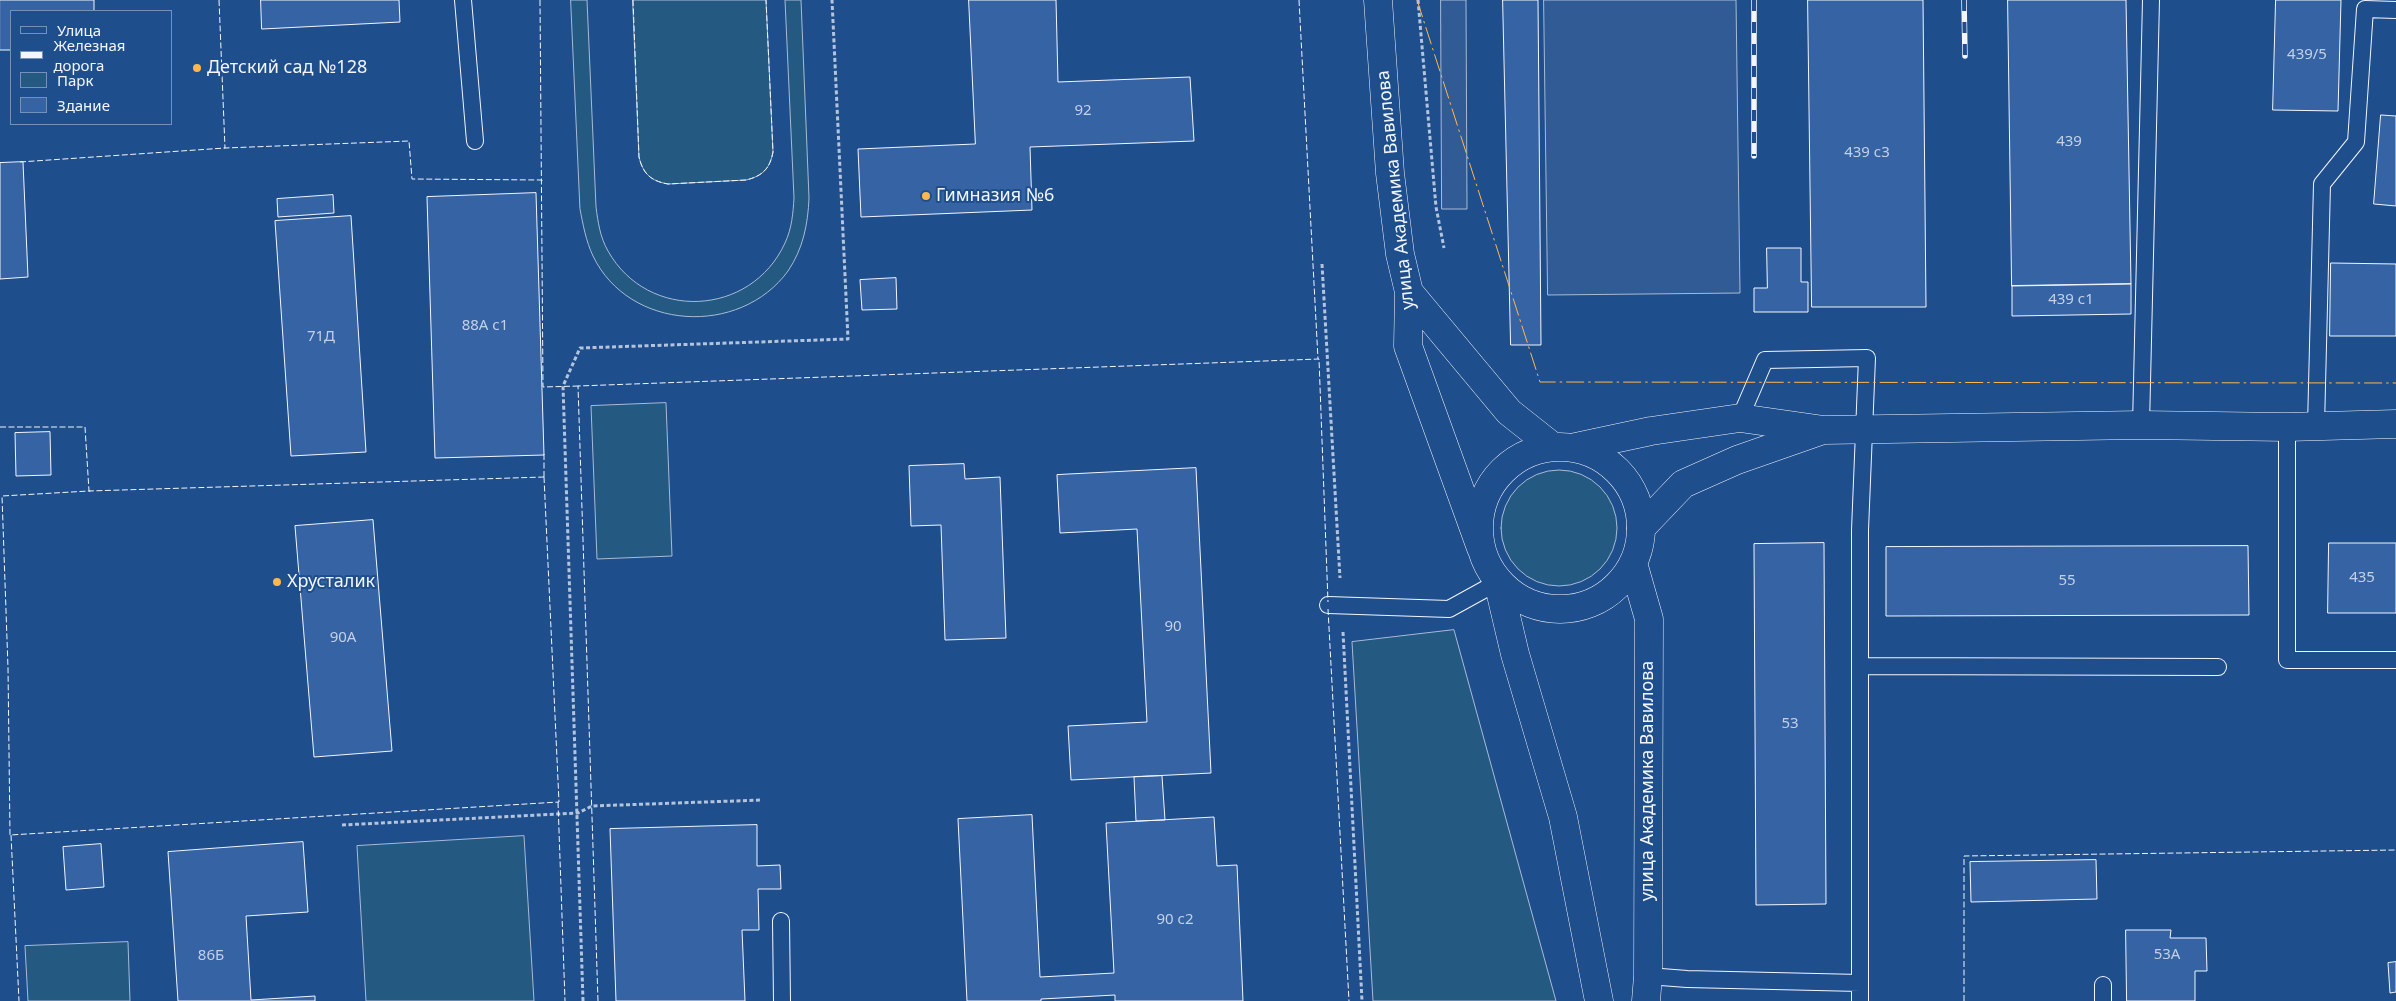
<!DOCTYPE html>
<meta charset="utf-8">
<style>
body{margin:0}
#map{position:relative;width:2396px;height:1001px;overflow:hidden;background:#1f4e8c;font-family:"Noto Sans",sans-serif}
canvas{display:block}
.legend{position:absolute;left:10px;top:10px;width:162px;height:115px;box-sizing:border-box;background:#1f4e8c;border:1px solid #7391ba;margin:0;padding:6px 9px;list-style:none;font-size:15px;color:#f2f6ff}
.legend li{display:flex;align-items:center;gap:10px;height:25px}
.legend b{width:25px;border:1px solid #7391ba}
</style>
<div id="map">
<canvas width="2396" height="1001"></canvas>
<ul class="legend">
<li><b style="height:6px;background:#1f4e8c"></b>Улица</li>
<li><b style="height:6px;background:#f2f6ff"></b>Железная дорога</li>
<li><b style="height:14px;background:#245a82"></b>Парк</li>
<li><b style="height:14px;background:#3563a3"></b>Здание</li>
</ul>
</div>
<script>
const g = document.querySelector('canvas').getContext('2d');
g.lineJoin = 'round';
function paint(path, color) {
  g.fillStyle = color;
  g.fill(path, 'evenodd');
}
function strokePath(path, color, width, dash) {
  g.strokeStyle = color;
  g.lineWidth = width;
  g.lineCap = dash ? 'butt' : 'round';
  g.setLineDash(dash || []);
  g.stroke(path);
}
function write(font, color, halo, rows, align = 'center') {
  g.font = font + ' "Noto Sans",sans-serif';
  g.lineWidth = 4;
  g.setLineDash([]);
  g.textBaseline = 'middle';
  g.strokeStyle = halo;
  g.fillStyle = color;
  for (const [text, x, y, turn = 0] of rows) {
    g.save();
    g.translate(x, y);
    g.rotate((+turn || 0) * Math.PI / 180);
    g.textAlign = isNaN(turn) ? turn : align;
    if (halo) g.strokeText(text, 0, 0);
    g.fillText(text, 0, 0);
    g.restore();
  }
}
const green = new Path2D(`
 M571 0H587L596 207C598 222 600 237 608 251 648 322 751 317 785 243 792 228 793 213 794 198L785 0H801L809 198C808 224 803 249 788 271 740 337 629 331 593 256 586 241 583 225 580 209Z
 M633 0H766L773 152C770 168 763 176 746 180L668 184C651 181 643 174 639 157Z
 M666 403 672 556 597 559 591 406Z
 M1501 528a58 58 0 1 1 116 0a58 58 0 1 1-116 0Z
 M1454 630 1556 1001H1373L1352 642Z
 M524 836 534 1001H366L357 846Z
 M128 942 130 1001H28L25 946Z`);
paint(green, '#245a82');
strokePath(green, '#a8bbd7', 1);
const parking = new Path2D(`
 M1441 0H1466L1467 209H1442Z
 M1544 0H1736L1740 293 1548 295Z`);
paint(parking, '#305b95');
strokePath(parking, '#a8bbd7', 1);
const building = new Path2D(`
 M0 0H94V11H11V50H0Z
 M261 0H399L400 22 262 29Z
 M969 0H1056L1058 82 1190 77 1194 141 1030 147 1032 210 861 217 858 149 975 144Z
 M1503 0H1538L1541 345H1511Z
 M1808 0H1923L1926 307H1812Z
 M2008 0H2126L2131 284 2012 286Z
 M2276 0H2341L2338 111 2273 110Z
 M2381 115 2396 116V206L2374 204Z
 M23 162 28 277 0 279V163Z
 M536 193 544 455 435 458 427 197Z
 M333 195 334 213 278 217 277 199Z
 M351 216 366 452 291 456 275 221Z
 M1767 248H1801V282H1808V312H1754V288H1767Z
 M2331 263 2396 264V336H2330Z
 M896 278 897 309 862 310 860 280Z
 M2131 284V314L2012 316V286Z
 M50 432 51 475 16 476 15 433Z
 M964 464 965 479 1000 477 1006 638 945 640 941 525 911 526 909 466Z
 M1196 468 1211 773 1071 780 1068 726 1147 722 1137 529 1060 533 1057 475Z
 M373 520 392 751 314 757 295 526Z
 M1824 543 1826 904 1756 905 1754 544Z
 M2329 543H2396V613H2328Z
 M2248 546 2249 615 1886 616V547Z
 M1162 776 1165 820 1136 821 1134 777Z
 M1032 815 1040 977 1114 973 1106 823 1214 817 1217 866 1237 865 1243 1001H1115V995L1041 999V1001H967L958 819Z
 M757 825V866L780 865 781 889H758L759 930H742L745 1001H616L610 829Z
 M303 842 308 912 246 916 251 1000 315 996V1001H178L168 852Z
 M101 844 104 887 66 890 63 847Z
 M2096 860 2097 899 1971 902 1970 862Z
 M2126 930H2171L2170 938H2206L2207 971H2195V1001H2127Z
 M2396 962V992L2390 993 2388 963Z`);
paint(building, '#3563a3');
strokePath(building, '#f2f6ff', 1);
const service = new Path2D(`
 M463 0 475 141
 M1740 418 1765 360 1867 358 1860 530V1001
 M2141 425 2151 0
 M2316 426 2322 184 2356 142 2365 9 2396 10
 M2287 427V660H2396
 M1328 605 1449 609 1498 582
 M1861 666 2218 667
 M781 921 782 1001
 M1648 976 1687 979 1860 983
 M2103 985V1001`);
const minor = new Path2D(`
 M1576 447 1651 431 1740 418 1824 430 2141 425 2287 427 2396 424
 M1641 528 1683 484 1737 460 1820 431`);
const tertiary = new Path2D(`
 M1378 0 1390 173 1400 254 1409 292 1408 346 1481 548
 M1409 292 1509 412 1552 446
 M1479 528a81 81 0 1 1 162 0a81 81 0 1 1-162 0Z
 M1633 563 1649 619 1648 976 1646 1001
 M1498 582 1515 654 1563 817 1599 1001`);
strokePath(service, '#f2f6ff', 18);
strokePath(minor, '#f2f6ff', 29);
strokePath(tertiary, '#f2f6ff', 29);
strokePath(new Path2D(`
 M1418 0 1436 207 1444 248
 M1322 264 1340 578
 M1343 632 1362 1001
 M342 825 578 813 592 806 762 800
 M583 1001 563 386 580 348 848 339 832 0`), '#b3c4dc', 3, [4, 2.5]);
strokePath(service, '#1f4e8c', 16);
strokePath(minor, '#1f4e8c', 28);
strokePath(tertiary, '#1f4e8c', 28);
const rail = new Path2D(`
 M1754 0V156
 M1964 0 1965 56`);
strokePath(rail, '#f2f6ff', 5.5);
strokePath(rail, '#1f4e8c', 4, [11]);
strokePath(new Path2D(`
 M219 0 225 148H224
 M540 0 543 387 579 386
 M633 0 639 157C643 174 651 181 668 184L746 180C763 176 770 168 773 152L766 0
 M1299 0 1318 359
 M20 162 225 148 409 141 412 179 542 180V182
 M0 427H85L89 491H91
 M544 477 559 802 10 835 8 668 2 496 89 491Z
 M544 477V452
 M1328 609 1349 1001
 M558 802 565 1001
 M11 835 19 1001
 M598 1001 578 386 1319 359 1328 602
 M1964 1001V856L2396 850`), '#f2f6ff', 1, [6, 2.5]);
strokePath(new Path2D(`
 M1417 0 1540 382 2396 383`), '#ffb74d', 1, [18, 4, 2.5, 4]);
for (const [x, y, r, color] of [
 [197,68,5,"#ffb74d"],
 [926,196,5,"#ffb74d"],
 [277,582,5,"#ffb74d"]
]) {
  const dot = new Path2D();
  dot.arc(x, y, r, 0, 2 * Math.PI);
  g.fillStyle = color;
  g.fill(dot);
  strokePath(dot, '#1f4e8c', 2);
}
write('15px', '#c3d1e8', null, [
 ["439/5",2307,55],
 ["92",1083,111],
 ["439",2069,142],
 ["439 с3",1867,153],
 ["439 с1",2071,300],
 ["88А с1",485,326],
 ["71Д",321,337],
 ["435",2362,578],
 ["55",2067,581],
 ["90",1173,627],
 ["90А",343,638],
 ["53",1790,724],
 ["90 с2",1175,920],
 ["53А",2167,955],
 ["86Б",211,956]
]);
write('18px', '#f2f6ff', '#1f4e8c', [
 ["Детский сад №128",207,68],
 ["Гимназия №6",936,196],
 ["Хрусталик",287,582]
], 'left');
write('18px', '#f2f6ff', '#1f4e8c', [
 ["улица Академика Вавилова",1396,190,-96],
 ["улица Академика Вавилова",1648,781,-90]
]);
</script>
